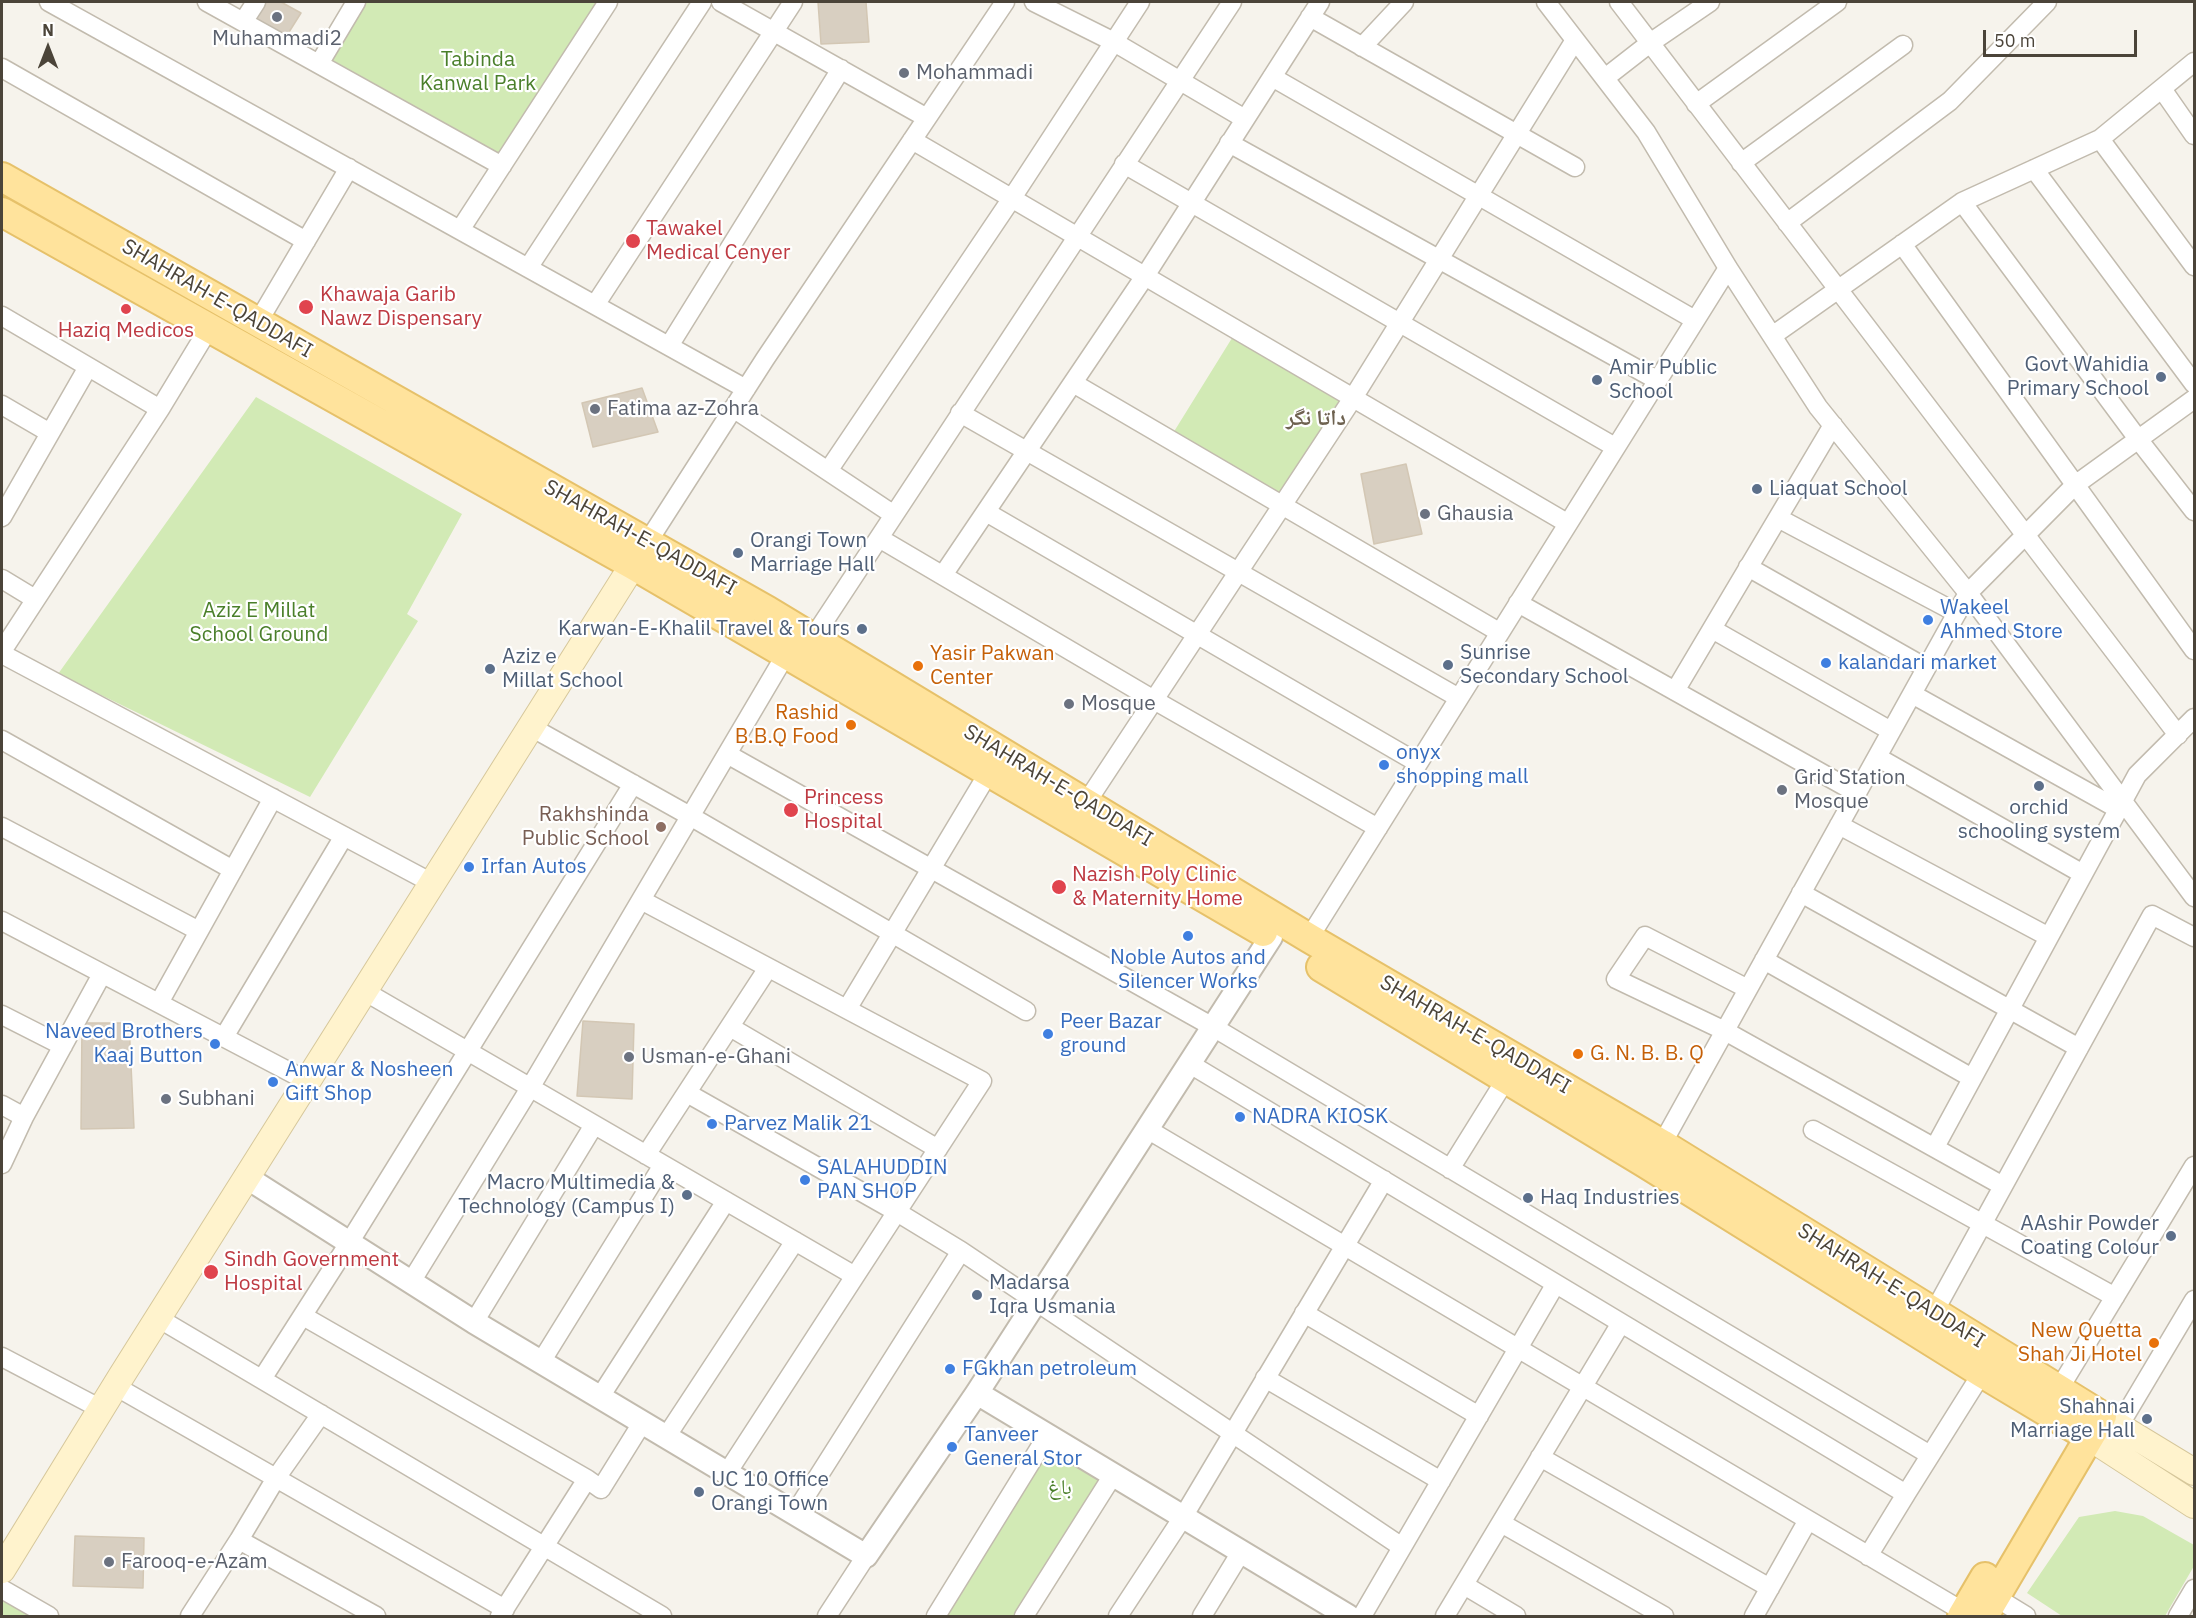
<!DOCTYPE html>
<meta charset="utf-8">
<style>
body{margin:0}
#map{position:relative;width:2196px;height:1618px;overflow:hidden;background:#f6f3ec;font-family:"IBM Plex Sans",sans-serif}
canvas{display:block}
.frame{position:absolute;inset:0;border:3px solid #4b4439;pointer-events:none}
.north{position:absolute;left:18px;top:18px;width:60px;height:60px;-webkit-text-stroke:4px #fff;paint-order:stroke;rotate:0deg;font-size:16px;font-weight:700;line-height:24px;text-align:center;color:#4b4439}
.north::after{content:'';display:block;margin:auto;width:21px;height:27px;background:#4b4439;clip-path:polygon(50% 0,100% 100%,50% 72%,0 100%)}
.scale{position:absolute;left:1983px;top:30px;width:154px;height:27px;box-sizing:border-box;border:3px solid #4b4439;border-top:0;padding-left:8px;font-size:18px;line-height:21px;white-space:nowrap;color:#4b4439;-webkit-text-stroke:4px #fff;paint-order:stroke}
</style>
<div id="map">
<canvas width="2196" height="1618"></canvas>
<div class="frame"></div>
<div class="north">N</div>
<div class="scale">50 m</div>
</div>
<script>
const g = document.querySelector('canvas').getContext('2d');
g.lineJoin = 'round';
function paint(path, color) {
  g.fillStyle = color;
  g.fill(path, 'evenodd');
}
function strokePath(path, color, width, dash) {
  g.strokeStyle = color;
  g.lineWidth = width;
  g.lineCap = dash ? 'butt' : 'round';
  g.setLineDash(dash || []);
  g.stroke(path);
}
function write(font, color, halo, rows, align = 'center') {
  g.font = font + ' "IBM Plex Sans","Noto Naskh Arabic",sans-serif';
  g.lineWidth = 4.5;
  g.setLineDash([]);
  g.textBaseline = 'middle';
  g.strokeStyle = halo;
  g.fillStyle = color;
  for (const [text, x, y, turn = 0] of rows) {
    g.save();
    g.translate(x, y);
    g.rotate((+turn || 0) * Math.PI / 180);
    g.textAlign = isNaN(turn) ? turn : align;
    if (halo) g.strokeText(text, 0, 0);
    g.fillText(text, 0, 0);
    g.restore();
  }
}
paint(new Path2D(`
 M356 2H608L502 166 319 64Z
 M1237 330 1353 398 1283 505 1170 438Z
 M256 397 462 514 407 614 418 621 310 797 58 674Z
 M1047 1436 1113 1475 1024 1616H936Z
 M2115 1511 2143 1516 2194 1545V1566L2165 1616H2062L2027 1593 2079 1517Z
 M2 1589 49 1616H2Z`), '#d2eab5');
const building = new Path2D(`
 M264 2H281L301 13 284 40 252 22Z
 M818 2H866L869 42 821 44Z
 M642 388 658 432 593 447 582 403Z
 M1406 464 1422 534 1374 544 1361 474Z
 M583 1021 634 1024 632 1099 577 1096Z
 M82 1023H129L134 1128 81 1129Z
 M75 1536 144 1538 143 1588 73 1586Z`);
paint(building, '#d8cfc1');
strokePath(building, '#d3c7b4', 1.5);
const minor = new Path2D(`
 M49 2 746 389
 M207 2 502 166
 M721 2 927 118
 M1034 2 1114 42 1245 119
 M1546 2 1646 132 1728 268 1818 407 1968 593 2194 897
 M1619 2 2178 735
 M1310 17 1575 167
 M243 22 256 2
 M1362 47 1404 2
 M319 64 356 2
 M2 68 306 241
 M1272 77 1695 320
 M1605 78 1650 43 1710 2
 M2162 89 2194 135
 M1696 104 1837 2
 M2100 139 2194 266
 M912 140 1567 523
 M1229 143 1657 380
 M1741 163 1903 45
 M1124 164 1615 447
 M2034 169 2194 384
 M1962 202 2138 439 2194 511
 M1787 223 1950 101 2047 2
 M460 230 608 2
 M1902 244 2194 650
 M528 268 702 2
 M595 305 793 2
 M2 316 160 409 209 328
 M258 322 349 168
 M1772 336 1962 202 2100 139 2194 62
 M669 346 841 69
 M1073 383 1499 632
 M2 405 50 433
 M733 408 894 515
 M960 413 1459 698
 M828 471 1012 198 1140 2
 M986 512 1418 763
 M2 517 88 367
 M1778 518 1957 613
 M879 538 1154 700 1378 828
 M647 543 765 359 1005 2
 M1748 567 1926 668
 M943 575 1145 276 1320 2
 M2 579 35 599
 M1518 603 1857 793
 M1712 629 1891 731
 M813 638 1232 2
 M2 651 160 409
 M2 654 432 883
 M1675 691 1833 425
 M1912 694 2118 809
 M531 727 690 816 1026 1011
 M2 740 233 870
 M727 754 1213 1027 1930 1455
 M1877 757 2083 874
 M1086 803 1353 398 1575 40
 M1839 825 2049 937
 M2 827 199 931
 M1801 893 2079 1048
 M641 900 982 1081 855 1276
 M2 921 307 1081
 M1309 938 1728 268
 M1764 960 1972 1078
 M1748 989 1645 936 1616 979 1725 1031 2003 1186
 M364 991 855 1276 727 1473
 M159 1003 273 798
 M847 1009 989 772
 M2 1015 63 1046
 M730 1027 938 1149
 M224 1037 344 836
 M1190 1064 1906 1494 1868 1556
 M687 1093 897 1212 961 1251 1402 1547
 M2 1105 24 1117
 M1147 1129 1964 1612
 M1813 1130 2115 1297
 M1662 1144 1968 593 2075 485 2194 399
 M1935 1147 2137 775 2194 718
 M646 1155 768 968
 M2 1164 24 1117 102 974
 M1450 1169 1506 1079
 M411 1282 530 1088 786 654
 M1934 1312 2152 915 2194 937
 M1304 1313 1479 1416
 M303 1316 587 1479
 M158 1318 662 1616
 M474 1322 594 1125
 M2 1357 101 1409
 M541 1362 663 1165
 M1265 1378 1441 1481
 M262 1379 349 1243 633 784
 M115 1386 505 1609
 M2059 1389 2194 1166
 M600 1397 726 1201
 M2119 1426 2194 1300
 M666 1437 795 1241
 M1540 1457 1770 1588
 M1906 1494 1982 1373
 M795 1513 961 1251
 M1501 1523 1664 1616
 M239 1540 376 1616
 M1464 1585 1516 1616
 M2 1589 49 1616
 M1995 1597 2026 1616
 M190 1616 239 1540 276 1478 321 1414
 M500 1616 587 1479 601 1489 642 1423
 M827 1616 866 1556
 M936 1616 1047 1436
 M1024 1616 1113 1475
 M1118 1616 1183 1517 1384 1180
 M1202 1616 1241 1552
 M1362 1616 1555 1285
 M1445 1616 1621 1323
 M1754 1616 1808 1520
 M2178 1616 2194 1589`);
const tertiary = new Path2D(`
 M246 1177 474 1322 866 1556 977 1393 1271 937
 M977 1393 1348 1616`);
const secondary = new Path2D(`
 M2102 1416 2194 1472
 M2089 1437 2194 1505
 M2 1570 122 1375 643 549`);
const primary = new Path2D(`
 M2 177 768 611 1309 938 1662 1144 2102 1416 1984 1616
 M2 212 633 565 1263 932
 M1321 967 1645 1163 1982 1373 2089 1437
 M1962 1616 1985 1577`);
strokePath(minor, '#c2bbae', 21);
strokePath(tertiary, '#c2bbae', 26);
strokePath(secondary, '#d6c79b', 28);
strokePath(primary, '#e6c16a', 32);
strokePath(minor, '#fff', 18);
strokePath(tertiary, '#fff', 22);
strokePath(secondary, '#fff3cd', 26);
strokePath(primary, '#ffe39c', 28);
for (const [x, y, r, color] of [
 [277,17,6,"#6b7280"],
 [904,73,6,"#6b7280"],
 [633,241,8,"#e0444e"],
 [306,307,8,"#e0444e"],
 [126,309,6,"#e0444e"],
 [2161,377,6,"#5c6f8a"],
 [1597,380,6,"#5c6f8a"],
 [595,409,6,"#6b7280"],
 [1757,489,6,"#5c6f8a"],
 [1425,514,6,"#6b7280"],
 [738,553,6,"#5c6f8a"],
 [1928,620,6,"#3f7fe0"],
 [862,629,6,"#5c6f8a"],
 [1826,663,6,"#3f7fe0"],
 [1448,665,6,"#5c6f8a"],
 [918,666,6,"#e8710a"],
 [490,669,6,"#5c6f8a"],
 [1069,704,6,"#6b7280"],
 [851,725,6,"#e8710a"],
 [1384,765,6,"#3f7fe0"],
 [2039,786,6,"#5c6f8a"],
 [1782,790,6,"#6b7280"],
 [791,810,8,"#e0444e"],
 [661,827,6,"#8d6e63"],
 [469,867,6,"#3f7fe0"],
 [1059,887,8,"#e0444e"],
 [1188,936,6,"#3f7fe0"],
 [1048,1034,6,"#3f7fe0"],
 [215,1044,6,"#3f7fe0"],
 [1578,1054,6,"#e8710a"],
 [629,1057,6,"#6b7280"],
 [273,1082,6,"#3f7fe0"],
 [166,1099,6,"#6b7280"],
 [1240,1117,6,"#3f7fe0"],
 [712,1124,6,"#3f7fe0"],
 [805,1180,6,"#3f7fe0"],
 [687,1195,6,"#5c6f8a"],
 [1528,1198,6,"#5c6f8a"],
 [2171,1236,6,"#5c6f8a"],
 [211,1272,8,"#e0444e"],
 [977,1295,6,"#5c6f8a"],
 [2154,1343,6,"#e8710a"],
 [950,1369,6,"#3f7fe0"],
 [2147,1419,6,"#5c6f8a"],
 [952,1447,6,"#3f7fe0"],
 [699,1492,6,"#5c6f8a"],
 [109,1562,6,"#6b7280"]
]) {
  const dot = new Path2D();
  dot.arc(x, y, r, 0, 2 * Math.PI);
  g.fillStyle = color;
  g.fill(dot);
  strokePath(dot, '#fff', 2);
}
write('21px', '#5b616d', '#fff', [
 ["Muhammadi2",277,39,"center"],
 ["Mohammadi",916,73],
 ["Fatima az-Zohra",607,409],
 ["Ghausia",1437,514],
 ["Mosque",1081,704],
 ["Grid Station",1794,778],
 ["Mosque",1794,802],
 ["Usman-e-Ghani",641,1057],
 ["Subhani",178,1099],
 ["Farooq-e-Azam",121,1562]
], 'left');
write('21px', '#4a7f2a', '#fff', [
 ["Tabinda",478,60],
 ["Kanwal Park",478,84],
 ["Aziz E Millat",259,611],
 ["School Ground",259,635],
 ["باغ",1060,1488]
]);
write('21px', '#be3a42', '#fff', [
 ["Tawakel",646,229],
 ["Medical Cenyer",646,253],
 ["Khawaja Garib",320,295],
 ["Nawz Dispensary",320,319],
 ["Haziq Medicos",126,331,"center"],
 ["Princess",804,798],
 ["Hospital",804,822],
 ["Nazish Poly Clinic",1072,875],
 ["& Maternity Home",1072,899],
 ["Sindh Government",224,1260],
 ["Hospital",224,1284]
], 'left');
write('21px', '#4b4439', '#fff', [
 ["SHAHRAH-E-QADDAFI",217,299,30],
 ["SHAHRAH-E-QADDAFI",640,538,29],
 ["SHAHRAH-E-QADDAFI",1058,786,31],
 ["SHAHRAH-E-QADDAFI",1475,1035,30],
 ["SHAHRAH-E-QADDAFI",1891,1286,32]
]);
write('21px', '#4e5e75', '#fff', [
 ["Govt Wahidia",2149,365,"right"],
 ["Primary School",2149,389,"right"],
 ["Amir Public",1609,368],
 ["School",1609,392],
 ["Liaquat School",1769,489],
 ["Orangi Town",750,541],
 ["Marriage Hall",750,565],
 ["Karwan-E-Khalil Travel & Tours",850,629,"right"],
 ["Sunrise",1460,653],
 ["Secondary School",1460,677],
 ["Aziz e",502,657],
 ["Millat School",502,681],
 ["orchid",2039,808,"center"],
 ["schooling system",2039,832,"center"],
 ["Macro Multimedia &",675,1183,"right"],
 ["Technology (Campus I)",675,1207,"right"],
 ["Haq Industries",1540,1198],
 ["AAshir Powder",2159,1224,"right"],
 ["Coating Colour",2159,1248,"right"],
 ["Madarsa",989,1283],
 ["Iqra Usmania",989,1307],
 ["Shahnai",2135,1407,"right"],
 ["Marriage Hall",2135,1431,"right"],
 ["UC 10 Office",711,1480],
 ["Orangi Town",711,1504]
], 'left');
write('21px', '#366cbe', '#fff', [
 ["Wakeel",1940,608],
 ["Ahmed Store",1940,632],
 ["kalandari market",1838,663],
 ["onyx",1396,753],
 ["shopping mall",1396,777],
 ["Irfan Autos",481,867],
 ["Noble Autos and",1188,958,"center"],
 ["Silencer Works",1188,982,"center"],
 ["Peer Bazar",1060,1022],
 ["ground",1060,1046],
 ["Naveed Brothers",203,1032,"right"],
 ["Kaaj Button",203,1056,"right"],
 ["Anwar & Nosheen",285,1070],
 ["Gift Shop",285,1094],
 ["NADRA KIOSK",1252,1117],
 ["Parvez Malik 21",724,1124],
 ["SALAHUDDIN",817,1168],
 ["PAN SHOP",817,1192],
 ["FGkhan petroleum",962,1369],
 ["Tanveer",964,1435],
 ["General Stor",964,1459]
], 'left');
write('21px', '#c56008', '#fff', [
 ["Yasir Pakwan",930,654],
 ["Center",930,678],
 ["Rashid",839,713,"right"],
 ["B.B.Q Food",839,737,"right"],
 ["G. N. B. B. Q",1590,1054],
 ["New Quetta",2142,1331,"right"],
 ["Shah Ji Hotel",2142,1355,"right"]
], 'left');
write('21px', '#785e54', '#fff', [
 ["Rakhshinda",649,815],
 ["Public School",649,839]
], 'right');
write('bold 22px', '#6e6250', '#fff', [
 ["داتا نگر",1316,419]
]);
</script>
